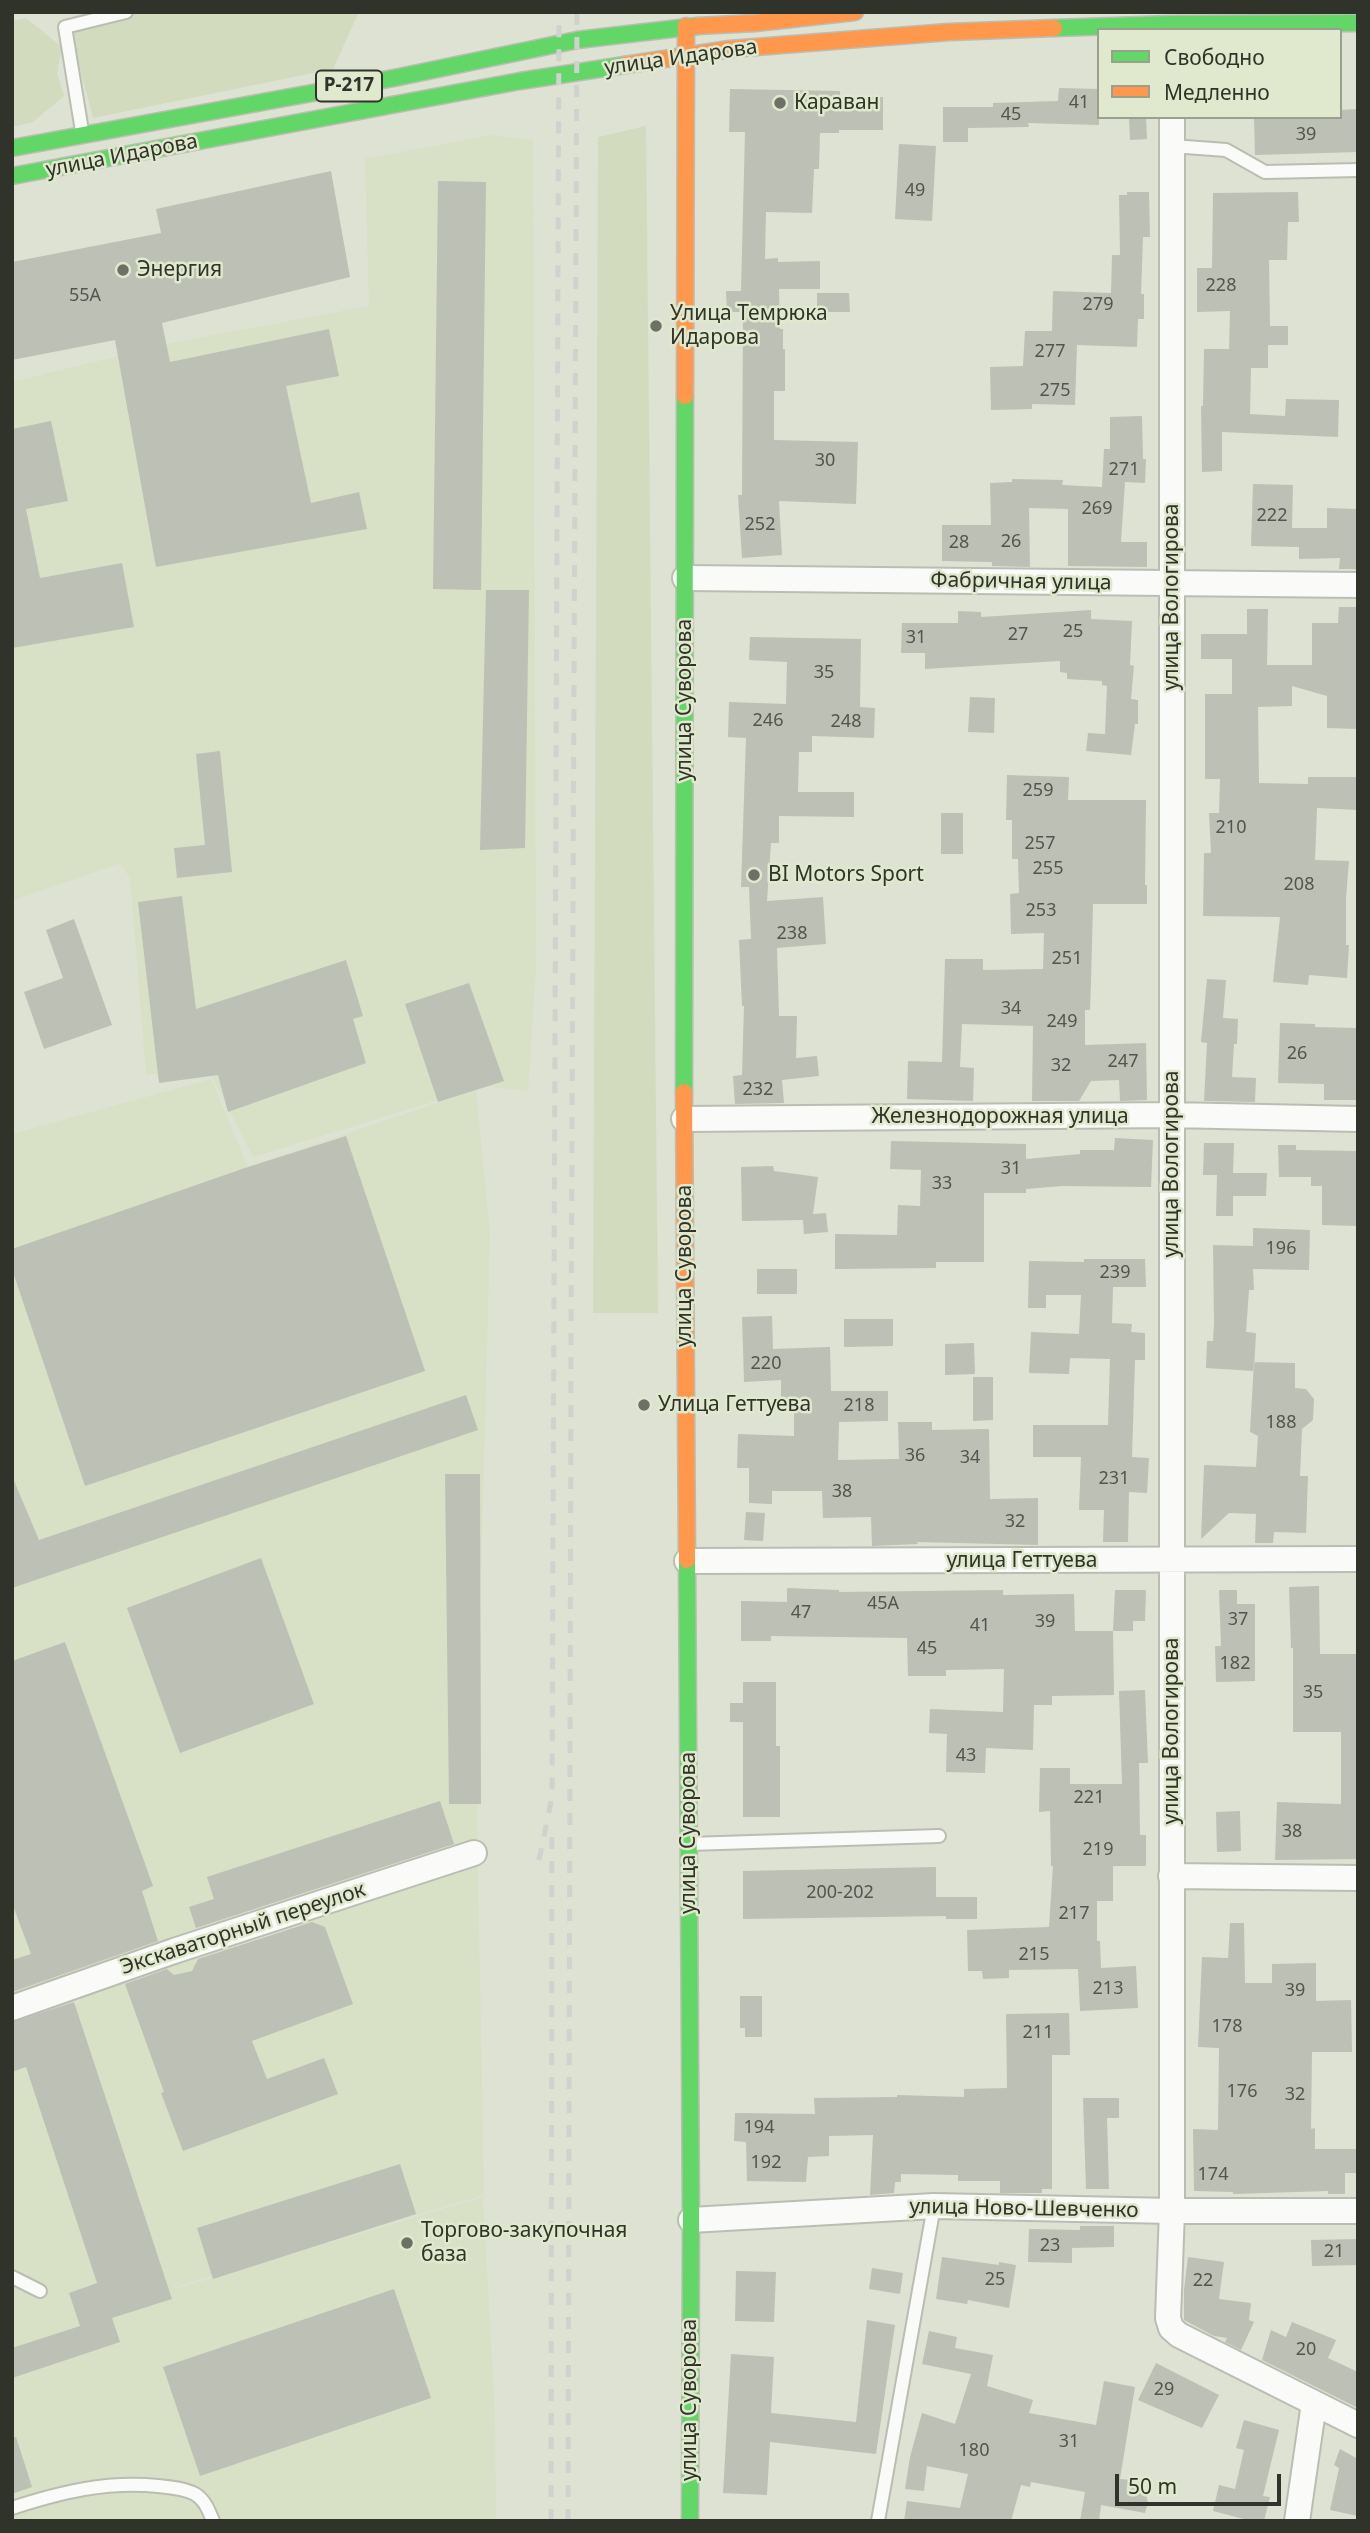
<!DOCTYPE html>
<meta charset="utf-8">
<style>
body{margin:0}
#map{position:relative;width:1370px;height:2533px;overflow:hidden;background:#dde2d3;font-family:"Noto Sans",sans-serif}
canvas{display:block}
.frame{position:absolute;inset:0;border:14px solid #303329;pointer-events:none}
.legend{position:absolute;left:1097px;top:28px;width:245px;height:91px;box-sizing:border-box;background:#e0e8cd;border:2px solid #9aa08b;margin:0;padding:9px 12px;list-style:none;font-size:21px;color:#303329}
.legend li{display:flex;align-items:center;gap:14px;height:35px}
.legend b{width:35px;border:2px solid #9aa08b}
.scale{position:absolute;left:1115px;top:2474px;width:166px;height:32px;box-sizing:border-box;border:4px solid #303329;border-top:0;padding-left:9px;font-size:21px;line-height:24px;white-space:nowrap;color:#303329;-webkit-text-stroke:5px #e0e8cd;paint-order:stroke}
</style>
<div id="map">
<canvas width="1370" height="2533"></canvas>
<div class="frame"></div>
<ul class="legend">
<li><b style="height:9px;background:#63d668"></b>Свободно</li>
<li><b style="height:9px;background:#ff974d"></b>Медленно</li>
</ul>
<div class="scale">50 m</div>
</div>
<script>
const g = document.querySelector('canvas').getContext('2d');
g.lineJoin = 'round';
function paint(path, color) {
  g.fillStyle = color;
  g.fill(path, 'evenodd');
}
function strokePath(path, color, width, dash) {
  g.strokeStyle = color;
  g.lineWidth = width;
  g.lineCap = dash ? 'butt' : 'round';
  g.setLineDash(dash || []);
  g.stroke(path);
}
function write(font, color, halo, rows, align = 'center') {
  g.font = font + ' "Noto Sans",sans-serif';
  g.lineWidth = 5;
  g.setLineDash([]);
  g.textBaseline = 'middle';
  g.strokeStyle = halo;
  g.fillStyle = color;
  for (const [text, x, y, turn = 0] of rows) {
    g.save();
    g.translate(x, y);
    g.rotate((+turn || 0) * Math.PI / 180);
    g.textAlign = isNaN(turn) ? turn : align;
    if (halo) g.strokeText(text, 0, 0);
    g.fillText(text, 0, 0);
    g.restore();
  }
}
paint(new Path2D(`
 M491 135 533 140 536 969 528 1091 484 1086 253 1157 211 1074H146L130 878 120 863 12 901V382L176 342 369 306 365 159Z
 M211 1079 248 1167 476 1090 490 1234 476 1763 484 2195 175 2287 163 2255 175 2289 483 2197 495 2414 496 2521H12V2025L80 2003 71 1977 12 1997V1134Z`), '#d8e0c6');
paint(new Path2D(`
 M87 12H359L333 69 93 118 67 19Z
 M26 18 62 47 57 73 64 96 33 122 12 127V21Z
 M646 126 658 1313H593L598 137Z`), '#d2dbbe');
paint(new Path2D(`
 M1059 88 1099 89V125L1028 123 1029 127 968 128V142H943V107H993V103L1058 101Z
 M730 89 840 91V97H883V130H839V133H820L819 169H814L812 213 766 212 765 259 778 258V262L820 261V289H779L780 329H783V349H785V391H774V440L858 442 856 504 779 501 782 555 742 558 738 495H742L743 312H727L726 291H741L745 132H729Z
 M1358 109V152L1255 155 1254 117H1340V110Z
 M1129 117H1146L1147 139 1130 140Z
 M899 144 936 146 932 221 895 219Z
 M331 171 350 277 162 323 170 362 329 329 339 376 286 386 311 503 359 492 367 529 156 567 115 340 12 360V262L161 233 156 209Z
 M438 181 486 182 481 590 433 589Z
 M1127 192H1149L1150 237H1143L1141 294H1144V319H1138L1137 347 1077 345 1075 405 1032 404V409L991 410 990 367 1023 366 1025 331H1052L1053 291 1111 293 1112 255H1120L1119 195H1127Z
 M1298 192 1299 222H1288L1287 260H1269L1270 326H1288V345H1268V368H1251L1250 414 1285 416 1286 399 1339 400 1338 437 1222 432V471L1202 472 1201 406H1203L1204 349H1229L1230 311 1197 312V268H1212L1213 193Z
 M817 293H849L850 312H817Z
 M1142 416 1143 459H1146L1145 483 1125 482 1121 542H1147V567L1068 566V509L1029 508 1030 567 992 566V562L942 561V525H991L990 483 1012 482V479L1063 480 1062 485 1102 487 1104 449H1110V417Z
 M51 421 68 501 26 509 40 578 122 563 134 627 12 648V429Z
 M1253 484 1293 485 1292 528H1327V508L1358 509V569H1339L1340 558 1299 559V547L1251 546Z
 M486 590H529L525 848 480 850Z
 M1339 607H1358V729L1327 728V696L1292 686V706L1258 707 1259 783 1308 784V777H1358V810L1317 808 1315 860 1349 861 1346 898V945H1349L1347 978 1309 975 1308 985 1273 982 1280 917 1203 916 1204 853H1211L1209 813H1219L1220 779H1205V694H1232V659H1201V634H1247V609H1268L1267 665H1312V623H1338Z
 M1091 610V619L1132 621 1130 665 1134 666 1131 699 1138 700V724H1135L1131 755 1086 751 1088 733 1105 734 1107 686 1102 685V681L1067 679V673L1060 672V661L925 669V653H901L902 623H958V611L981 612V617Z
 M750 637 861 639 860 707 875 708 874 738 812 736V752H799L798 792H854V817L779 816V843H771L767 901 823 897 826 944 777 948 779 1016H797L796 1058 817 1056 819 1076 782 1080 784 1103 735 1104 733 1076 742 1075 744 1006H742L739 940 751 939 749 887H741L746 738 728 737 729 702 786 704 787 662 749 660Z
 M970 697 995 698 994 733 968 732Z
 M220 751 232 872 177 878 174 848 205 845 196 754Z
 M1007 775 1069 777 1068 800H1146L1145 885H1147V904H1093L1091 982 1090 1010H1085V1045L1146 1043 1147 1100 1120 1101 1119 1080 1091 1081 1079 1101H1032L1033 1026 962 1024 960 1067 974 1068 973 1101 907 1099 908 1061 942 1062 945 959H983V970L1043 969 1044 933 1011 934 1010 894 1019 893 1018 859H1012V820H1006Z
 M941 813H963V854H941Z
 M182 896 196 1009 346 960 363 1016 353 1019 366 1063 228 1112 218 1075 159 1083 138 902Z
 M74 919 112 1025 44 1049 24 992 63 978 46 930Z
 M1207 979 1226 980 1223 1018 1238 1019 1237 1044H1234L1232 1077 1256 1078 1255 1102 1204 1101 1207 1043 1201 1042Z
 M469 983 504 1081 438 1102 405 1004Z
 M1280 1023 1315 1024V1027L1358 1028V1100H1324V1084L1278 1083Z
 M346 1136 425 1371 85 1486 12 1269V1249L248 1167Z
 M1115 1138 1153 1140 1151 1187 1062 1186 1026 1189V1193H984V1262H936V1268L835 1269V1234L897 1235 898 1205 920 1206 921 1170 890 1169 891 1141 1026 1144V1159L1080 1154V1150H1114Z
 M1204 1143H1234L1233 1173H1267L1266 1196H1233V1216H1216L1217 1175H1203Z
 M1278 1145H1296V1150L1358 1151V1226L1322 1225V1186H1311V1177H1279Z
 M773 1166 774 1171 818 1177 813 1214 826 1213 828 1232 804 1234 803 1220 742 1221 741 1167Z
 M1253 1228 1310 1230 1309 1270 1253 1269 1254 1290H1249L1246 1332 1256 1333 1254 1371 1206 1368 1207 1341H1213L1214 1323 1213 1245 1253 1246Z
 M1084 1259H1145L1146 1287H1113L1112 1323 1132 1324 1131 1332 1145 1333V1360H1135L1132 1457 1149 1458 1147 1493 1129 1492 1128 1542H1103L1104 1510H1079L1081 1457H1033V1425H1108L1110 1359 1070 1358 1069 1374 1029 1373 1031 1332 1079 1334 1081 1295H1046V1308H1028L1029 1261 1084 1262Z
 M757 1269H797V1294H757Z
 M772 1316 773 1349 830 1347 831 1391H888V1421L839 1422 838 1460 899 1459 898 1422H932V1430L989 1429 990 1499 1038 1498V1545L917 1542 918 1544 872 1546 871 1517 823 1518 822 1491H772V1504L749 1503V1468H737L738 1434 794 1436V1402H781V1380L744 1382 742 1317Z
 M844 1319H893V1346L844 1347Z
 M974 1343 975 1374 945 1375V1344Z
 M1254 1362 1295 1363V1388L1306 1389 1314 1399 1313 1420 1302 1429 1300 1476H1308L1306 1533 1274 1532 1273 1543H1255L1256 1514 1229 1513 1201 1539 1204 1465 1256 1467 1258 1436 1250 1432Z
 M973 1377H993V1420L973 1421Z
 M466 1395 478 1430 12 1588V1476L39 1540Z
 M445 1474H480L481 1804H449Z
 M746 1512 765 1513 763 1541 744 1540Z
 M261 1558 314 1704 180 1753 127 1608Z
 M1319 1586 1320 1654H1358V1859L1275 1860 1277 1802 1341 1804V1732H1293V1648H1291L1289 1587Z
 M787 1588 839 1590V1592L1003 1590V1595L1074 1594 1075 1631H1113L1114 1695 1052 1696V1705H1034L1033 1750 986 1748 985 1773 946 1772 947 1734 929 1733 930 1709 1003 1712 1004 1669 946 1670V1676H908L907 1638 771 1636V1641H741V1601L787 1602Z
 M1115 1590H1146L1145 1621H1133V1631H1113Z
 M1219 1590H1237V1604H1255V1681L1216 1682 1215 1646H1221Z
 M65 1642 153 1886 142 1891 158 1941 12 1992V1960L31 1954 12 1903V1661Z
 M743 1682H776V1746H780V1817H743V1722H730V1703H743Z
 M1145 1690 1148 1763H1139L1140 1835H1146V1866H1113V1901H1097V1941H1100L1101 1968 1136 1966 1138 2008 1080 2011 1078 1969 1009 1970V1978L983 1979 982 1971H968L967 1930 1049 1927 1053 1866H1051L1050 1811 1039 1812 1040 1768H1070V1784H1122L1119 1691Z
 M440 1801 454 1844 196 1928 189 1907 214 1899 207 1877Z
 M1240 1811 1241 1851 1217 1852 1216 1812Z
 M936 1867V1897H977V1919H946V1916L743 1919V1871Z
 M312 1922 325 1927 353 2004 252 2041 267 2079 324 2058 338 2094 183 2151 161 2093 164 2092 125 1984 167 1969 174 1975 192 1971 198 1959Z
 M1230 1923H1244L1245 1983H1272V1964L1316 1963V2001L1351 2000 1352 2052H1312L1311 2129 1315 2128V2149H1358V2173H1345V2194H1328V2191L1233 2194V2192L1194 2191 1193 2129 1218 2130 1219 2048 1198 2047 1202 1957 1228 1958Z
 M740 1996H762V2037H745V2028H740Z
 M74 2002 172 2299 112 2318 120 2342 12 2378V2348L80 2326 69 2293 97 2283 26 2067 12 2072V2022Z
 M1069 2013 1070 2055H1052V2189H1042V2193H1000V2181H958V2175L901 2174V2182H895L894 2193 870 2195 873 2135 829 2136V2156L808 2157 806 2182 747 2181 746 2142 734 2141 735 2113 815 2114 814 2098 897 2097V2095L964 2097V2089L1007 2088 1006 2014Z
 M1083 2098H1119V2118H1107L1109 2189H1086Z
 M400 2164 416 2214 213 2279 197 2228Z
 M1080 2226H1114V2247L1072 2248V2263L1028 2262 1029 2229 1080 2230Z
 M1358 2239V2265L1312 2266 1311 2240Z
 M942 2257 999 2265V2262L1016 2265 1009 2308 968 2300 967 2304 936 2299Z
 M1188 2257 1224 2262 1219 2299 1251 2303 1249 2320 1254 2322 1241 2350 1225 2342 1227 2338 1214 2336 1184 2320V2290Z
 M872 2268 903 2273 900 2294 869 2289Z
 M736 2271 776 2272 774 2322 735 2321Z
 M394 2289 431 2398 200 2476 163 2367Z
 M867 2320 895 2325 876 2454 770 2442 767 2495 723 2493 731 2354 774 2357 771 2413 856 2422Z
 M1292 2322 1336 2340 1328 2358 1358 2372V2408L1262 2360 1271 2330 1286 2337Z
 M929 2331 957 2337 955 2348 993 2355 987 2386 1033 2400 1029 2413 1096 2425 1104 2381 1135 2387 1120 2479 1143 2481 1148 2503 1145 2513 1101 2505 1099 2521H1080L1085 2492 1031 2482 1030 2487 1021 2485 1011 2521H904L907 2501 960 2508 968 2474 927 2466 924 2491 905 2489 910 2457 922 2413 955 2424 971 2374 922 2364Z
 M1156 2363 1219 2395 1202 2428 1138 2400Z
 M1244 2420 1279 2430 1263 2496 1270 2497 1264 2521H1252L1213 2511 1219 2485 1235 2489 1244 2450 1236 2448Z
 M16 2437 32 2487 12 2494V2438Z
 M1340 2449 1358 2459V2516L1330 2510 1339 2468 1334 2465Z`), '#bdc0b5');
const lane = new Path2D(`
 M82 131 65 27 126 12
 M1172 146 1226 150 1265 172 1358 170
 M689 1844 939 1836
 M12 2277 40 2291
 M12 2508C61 2492 106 2481 158 2486 169 2487 184 2488 195 2494 205 2500 209 2511 213 2521
 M878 2521 934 2206`);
const street = new Path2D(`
 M1172 117V2211L1168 2318 1171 2328 1179 2335 1358 2425
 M685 578 1358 585
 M684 1119 1172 1115 1358 1119
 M687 1561 1358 1559
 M1171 1876 1358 1878
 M12 2008 174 1951 474 1853
 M691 2220 934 2206 1172 2211H1358
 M1297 2521 1314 2403`);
const fast = new Path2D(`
 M1054 28 1172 24 1358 23
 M12 148 394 78 577 40 697 26
 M12 176 520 81 625 65
 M684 1092 685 396
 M687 1560 691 2220 690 2521`);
const slow = new Path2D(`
 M697 26 755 23 855 12
 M625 65 730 49 949 32 1054 28
 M685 396 686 26
 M684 1092 687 1560`);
strokePath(lane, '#babeb2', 16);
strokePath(street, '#babeb2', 28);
strokePath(fast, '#babeb2', 19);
strokePath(slow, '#babeb2', 19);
strokePath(lane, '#fafbf8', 12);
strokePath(street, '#fafbf8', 24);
strokePath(fast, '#63d668', 16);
strokePath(slow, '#ff974d', 16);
strokePath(new Path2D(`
 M539 1860 552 1797 559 12
 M551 2521 552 1828
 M568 2521 571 1355 577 12`), '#d0d2cd', 5, [12, 12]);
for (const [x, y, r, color] of [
 [780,103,7,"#6d7064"],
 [123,270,7,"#6d7064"],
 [656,326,7,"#6d7064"],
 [754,875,7,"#6d7064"],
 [644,1405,7,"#6d7064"],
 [407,2243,7,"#6d7064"]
]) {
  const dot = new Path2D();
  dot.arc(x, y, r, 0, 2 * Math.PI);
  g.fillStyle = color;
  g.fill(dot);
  strokePath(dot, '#e0e8cd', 2.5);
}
write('18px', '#53564c', null, [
 ["41",1079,103],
 ["45",1011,115],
 ["39",1306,135],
 ["49",915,191],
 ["228",1221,286],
 ["55А",85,296],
 ["279",1098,305],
 ["277",1050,352],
 ["275",1055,391],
 ["30",825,461],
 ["271",1124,470],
 ["269",1097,509],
 ["222",1272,516],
 ["252",760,525],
 ["26",1011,542],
 ["28",959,543],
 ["25",1073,632],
 ["27",1018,635],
 ["31",916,638],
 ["35",824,673],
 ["246",768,721],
 ["248",846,722],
 ["259",1038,791],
 ["210",1231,828],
 ["257",1040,844],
 ["255",1048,869],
 ["208",1299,885],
 ["253",1041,911],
 ["238",792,934],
 ["251",1067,959],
 ["34",1011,1009],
 ["249",1062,1022],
 ["26",1297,1054],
 ["247",1123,1062],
 ["32",1061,1066],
 ["232",758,1090],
 ["31",1011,1169],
 ["33",942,1184],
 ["196",1281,1249],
 ["239",1115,1273],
 ["220",766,1364],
 ["218",859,1406],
 ["188",1281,1423],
 ["36",915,1456],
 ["34",970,1458],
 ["231",1114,1479],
 ["38",842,1492],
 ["32",1015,1522],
 ["45А",883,1604],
 ["47",801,1613],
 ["37",1238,1620],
 ["39",1045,1622],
 ["41",980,1626],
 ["45",927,1649],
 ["182",1235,1664],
 ["35",1313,1693],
 ["43",966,1756],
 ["221",1089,1798],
 ["38",1292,1832],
 ["219",1098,1850],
 ["200-202",840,1893],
 ["217",1074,1914],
 ["215",1034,1955],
 ["213",1108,1989],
 ["39",1295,1991],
 ["178",1227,2027],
 ["211",1038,2033],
 ["176",1242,2092],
 ["32",1295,2095],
 ["194",759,2128],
 ["192",766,2163],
 ["174",1213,2175],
 ["23",1050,2246],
 ["21",1334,2252],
 ["25",995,2280],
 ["22",1203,2281],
 ["20",1306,2350],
 ["29",1164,2390],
 ["31",1069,2442],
 ["180",974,2451]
]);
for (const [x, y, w] of [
 [349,86,66]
]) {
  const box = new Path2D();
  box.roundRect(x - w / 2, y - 15.5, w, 31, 5);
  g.fillStyle = '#e0e8cd';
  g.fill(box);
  strokePath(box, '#303329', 2);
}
write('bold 19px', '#303329', null, [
 ["Р-217",349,86]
]);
write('21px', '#303329', '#e0e8cd', [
 ["улица Идарова",681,58,-8],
 ["улица Идарова",122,156,-11],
 ["Фабричная улица",1021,582,1],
 ["улица Вологирова",1172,597,-90],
 ["улица Суворова",685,700,-90],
 ["Железнодорожная улица",1000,1117],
 ["улица Вологирова",1172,1164,-90],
 ["улица Суворова",685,1266,-90],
 ["улица Геттуева",1022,1561],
 ["улица Вологирова",1172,1731,-90],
 ["улица Суворова",689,1833,-90],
 ["Экскаваторный переулок",243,1929,-18],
 ["улица Ново-Шевченко",1024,2209,1],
 ["улица Суворова",690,2400,-90]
]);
write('21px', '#303329', '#e0e8cd', [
 ["Караван",794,103],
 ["Энергия",137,270],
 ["Улица Темрюка",670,314],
 ["Идарова",670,338],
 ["BI Motors Sport",768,875],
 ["Улица Геттуева",658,1405],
 ["Торгово-закупочная",421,2231],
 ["база",421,2255]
], 'left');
</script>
